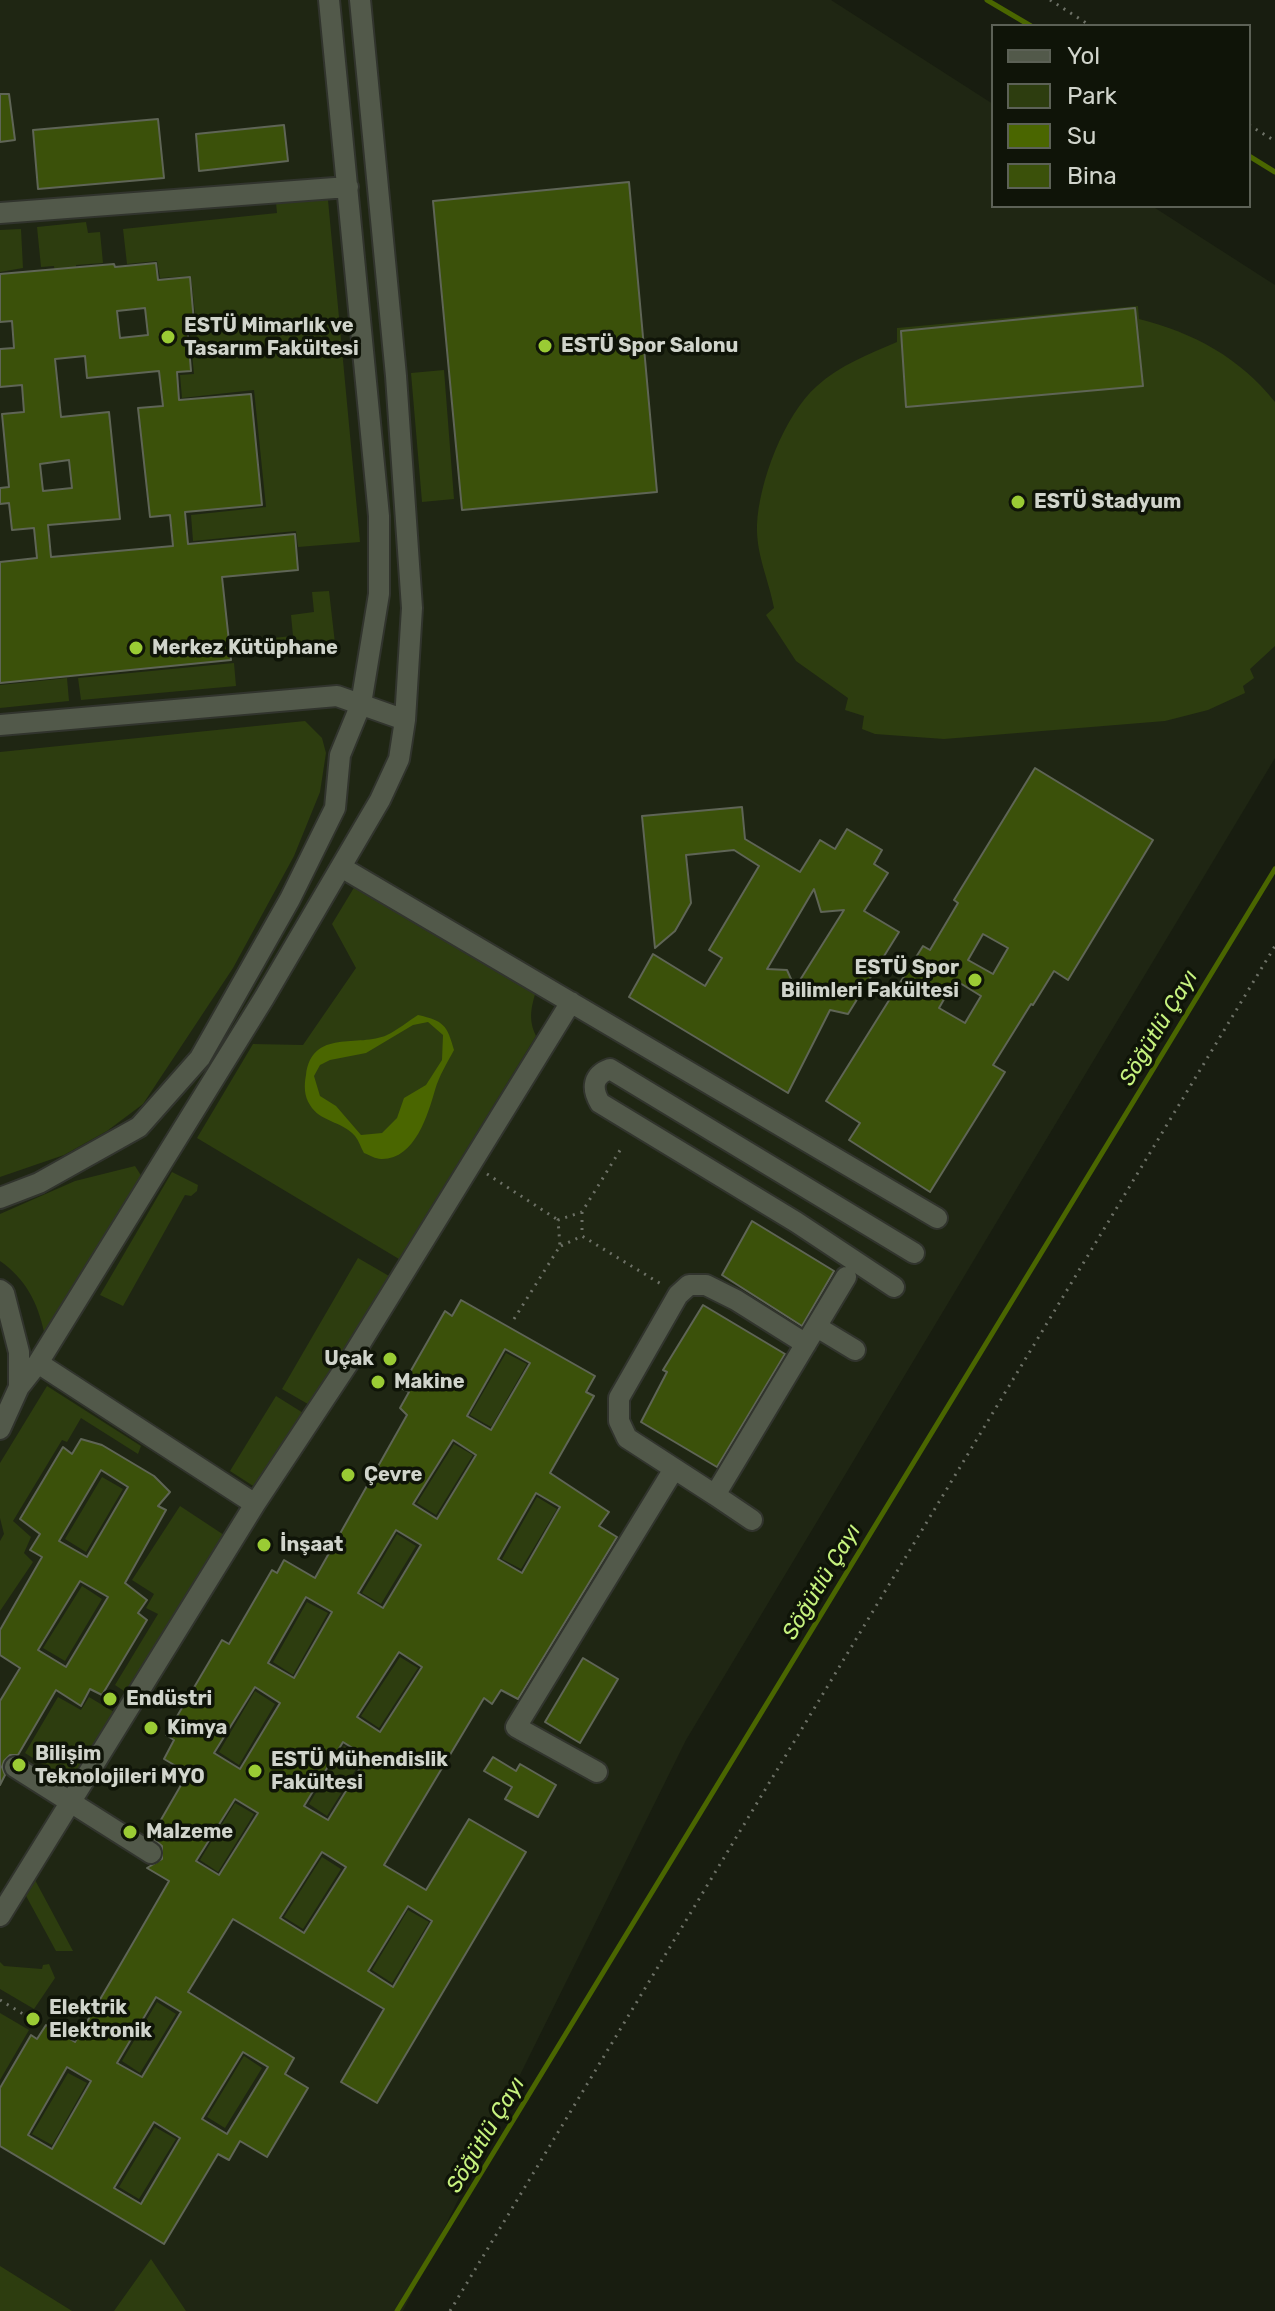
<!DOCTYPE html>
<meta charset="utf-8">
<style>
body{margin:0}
#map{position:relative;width:1275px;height:2311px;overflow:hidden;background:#181d10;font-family:Rubik,sans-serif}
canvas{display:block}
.legend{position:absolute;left:991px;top:24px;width:260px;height:184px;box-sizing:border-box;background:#0f1408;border:2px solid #5c6156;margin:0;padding:10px 14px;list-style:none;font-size:24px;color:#d0d4cb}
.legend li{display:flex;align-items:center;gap:16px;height:40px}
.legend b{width:40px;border:2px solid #5c6156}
</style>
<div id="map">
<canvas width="1275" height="2311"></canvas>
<ul class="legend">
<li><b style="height:10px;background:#52594a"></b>Yol</li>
<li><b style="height:22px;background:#2d3d0f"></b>Park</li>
<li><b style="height:22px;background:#4a6600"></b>Su</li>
<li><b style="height:22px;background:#3b510a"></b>Bina</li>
</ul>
</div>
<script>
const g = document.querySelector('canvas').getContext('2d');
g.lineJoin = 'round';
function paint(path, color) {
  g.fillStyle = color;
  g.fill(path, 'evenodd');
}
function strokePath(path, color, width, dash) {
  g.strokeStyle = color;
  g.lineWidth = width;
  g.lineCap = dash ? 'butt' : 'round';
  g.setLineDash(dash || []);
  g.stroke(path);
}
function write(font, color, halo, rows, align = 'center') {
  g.font = font + ' Rubik,sans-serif';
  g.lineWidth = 7;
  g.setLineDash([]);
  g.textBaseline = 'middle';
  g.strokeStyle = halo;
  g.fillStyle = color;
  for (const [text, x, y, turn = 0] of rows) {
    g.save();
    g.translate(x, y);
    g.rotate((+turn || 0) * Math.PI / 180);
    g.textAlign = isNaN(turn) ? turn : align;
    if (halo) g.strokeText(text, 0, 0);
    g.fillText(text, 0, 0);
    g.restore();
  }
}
paint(new Path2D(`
 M0 0H831L993 104V206H1152L1275 285V758L686 1740 403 2311H0Z`), '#1f2613');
paint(new Path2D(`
 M328 200 360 542 298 547 296 531 193 541 191 515 266 507 254 390 182 398 180 375 194 374 189 325 196 323 191 276 160 278 157 261 127 264 123 229 277 213 276 203Z
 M86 222 88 233 100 232 103 263 76 265 82 335 62 337 54 266 41 267 37 227Z
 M21 229 23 268 0 272V230Z
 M1138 306 1139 319C1194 333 1239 357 1275 402V646L1250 669 1254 678 1243 686 1245 693 1208 710 1165 721 944 739 875 734 862 729 864 716 845 710 848 698 796 661 766 615 774 608C769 580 756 555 757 525 759 482 784 415 817 386 840 365 869 354 897 342V328Z
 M444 370 454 499 422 502 411 373Z
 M329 591 336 652 274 658 272 638 293 636 291 615 314 612 312 592Z
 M234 663 236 686 81 700 78 678Z
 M67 678 69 701 0 708V685Z
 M305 721 322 738 326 753 320 792 294 856 233 968 143 1104 107 1131 64 1155 0 1177V752Z
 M355 886 537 988C531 1007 528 1019 536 1036L399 1259 197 1138 253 1044 303 1045 356 968 332 924Z
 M135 1166 142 1177 44 1332C38 1303 25 1278 0 1261V1214L75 1181Z
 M172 1172 198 1185 197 1191 191 1196 185 1195 123 1306 100 1295Z
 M358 1258 389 1276 313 1407 282 1389Z
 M506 1353 527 1364 491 1427 470 1415Z
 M47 1386 141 1446 138 1454 81 1418 67 1442 62 1440 13 1521 31 1537 24 1553 33 1562 0 1611V1541L4 1534 0 1518V1463Z
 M276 1396 308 1416 261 1491 230 1471Z
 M454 1444 473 1455 436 1515 417 1503Z
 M102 1477 123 1489 86 1552 65 1539Z
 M537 1497 557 1509 521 1569 502 1559Z
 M180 1506 230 1539 136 1699 115 1685 158 1614 146 1608 154 1594 132 1580Z
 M397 1534 416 1546 381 1604 362 1593Z
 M82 1586 102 1599 65 1661 43 1648Z
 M307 1602 328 1613 293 1675 273 1662Z
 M400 1657 418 1668 379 1728 361 1716Z
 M255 1691 275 1704 239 1765 219 1752Z
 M58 1697 81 1710 89 1697 124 1718 82 1789 25 1753Z
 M344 1746 363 1758 327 1816 309 1804Z
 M235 1803 254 1814 218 1872 200 1860Z
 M322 1857 341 1869 303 1929 284 1917Z
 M35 1880 73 1951H56L25 1894Z
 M408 1910 429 1922 392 1983 372 1970Z
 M0 1962 4 1966 42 1969 43 1965 49 1964 55 1978 34 2009 0 1989Z
 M157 2002 176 2014 140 2073 122 2061Z
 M0 2013 29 2030 0 2080Z
 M244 2056 262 2068 225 2128 207 2117Z
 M68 2073 87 2083 52 2145 32 2134Z
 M155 2127 176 2139 139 2199 119 2187Z
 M151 2259 186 2311H114Z
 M0 2266 72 2311H0Z`), '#2d3d0f');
paint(new Path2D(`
 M418 1015C444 1021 447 1025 454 1050 447 1063 439 1076 435 1090 428 1114 415 1160 381 1159 376 1159 369 1155 364 1153 361 1148 359 1141 355 1136 342 1121 320 1122 310 1105 304 1096 304 1085 306 1075 312 1028 359 1048 387 1035 398 1030 408 1021 418 1015ZM428 1022 443 1035 442 1060 426 1085 404 1098 397 1118 382 1133 361 1135 336 1106 320 1096 314 1076 320 1065 330 1060 366 1053 413 1025Z`), '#4a6600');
strokePath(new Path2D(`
 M987 0 1031 26
 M1249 156 1275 172
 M397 2311 1275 869`), '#4a6600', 5);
const building = new Path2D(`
 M0 94H9L15 140 0 142Z
 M158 119 164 178 38 189 33 130Z
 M284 125 288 161 199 171 196 134Z
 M629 182 657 492 462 510 433 201Z
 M156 263 158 280 190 277 194 322 187 323 191 371 177 372 179 400 251 394 262 505 185 512 188 544 295 534 298 570 222 577 231 660 0 683V562L37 558 34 528 12 530 9 503 0 504V488L9 487 2 414 24 412 22 385 0 387V349L14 348 12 321 0 322V274L114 264 115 267ZM145 308 148 335 120 338 117 311ZM85 356 87 378 159 371 163 406 138 408 150 517 170 515 173 546 51 557 48 525 120 519 109 412 61 417 55 359ZM69 460 72 488 43 491 40 464Z
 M1135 308 1143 386 906 407 901 331Z
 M1035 768 1153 840 1068 980 1054 971 1033 1005 1031 1004 993 1065 1005 1072 930 1192 849 1140 860 1123 826 1101 923 946 930 950 958 903 954 900ZM983 934 1008 948 993 974 968 960ZM955 980 981 996 965 1023 939 1008Z
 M742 807 745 839 800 872 820 840 835 849 847 829 882 850 874 864 888 873 864 911 899 932 848 1014 830 1010 788 1093 629 997 653 954 705 986 722 958 709 950 759 866 734 850 686 855 691 903 675 931 655 948 642 816ZM814 889 821 912 844 910 795 988 787 970 767 969Z
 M752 1221 834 1271 802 1326 722 1275Z
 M461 1300 595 1376 586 1392 594 1396 550 1473 609 1512 599 1526 617 1537 518 1699 501 1690 492 1704 484 1698 384 1865 426 1890 469 1819 526 1852 377 2103 341 2082 384 2009 233 1919 188 1992 294 2058 285 2074 308 2088 267 2157 240 2141 229 2160 218 2154 164 2244 0 2146V2088L31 2035 37 2039 46 2025 75 2042 119 1967 169 1881 147 1868 162 1859V1846L151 1837 188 1773 164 1759 174 1740 166 1735 222 1640 229 1644 272 1570 277 1573 284 1560 315 1578 407 1415 400 1408 409 1392 401 1388 445 1311 452 1316ZM505 1349 530 1363 491 1430 467 1416ZM453 1440 476 1455 437 1519 413 1504ZM536 1493 560 1507 522 1573 498 1559ZM396 1530 421 1545 383 1608 358 1593ZM306 1597 332 1612 294 1678 268 1663ZM399 1652 422 1667 380 1732 357 1717ZM255 1687 280 1703 240 1769 214 1753ZM343 1742 367 1757 328 1820 304 1806ZM235 1799 258 1813 219 1875 196 1861ZM322 1852 346 1867 304 1933 280 1918ZM408 1906 432 1921 393 1987 368 1971ZM156 1997 181 2012 142 2077 117 2063ZM243 2052 268 2067 227 2134 202 2119ZM67 2067 91 2081 52 2149 28 2135ZM154 2122 180 2138 141 2204 114 2188Z
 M703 1305 785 1354 717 1467 641 1422 667 1372 663 1370Z
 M81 1439 102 1445 154 1476 170 1492 158 1506 166 1510 125 1583 147 1600 138 1613 147 1620 102 1695 90 1689 81 1706 56 1690 18 1755H10L4 1761 2 1767 5 1775 0 1785V1701L20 1668 0 1655V1630L42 1557 30 1550 40 1534 20 1519 63 1447 72 1454ZM101 1470 128 1487 87 1557 59 1541ZM80 1581 108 1597 66 1667 38 1650Z
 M583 1658 618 1679 580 1743 545 1722Z
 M493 1757 516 1771 520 1764 556 1785 538 1817 505 1799 512 1787 484 1771Z`);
paint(building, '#3b510a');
strokePath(building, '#5f6556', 2);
const minor = new Path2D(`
 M0 213 348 187
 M0 725 337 696 405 720
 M341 867 937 1218
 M0 1198 39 1183 139 1127 200 1058 290 899 335 808 340 755 361 704 379 594V516L329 0
 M894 1287 796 1222 600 1103C591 1088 593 1075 610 1069L914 1253
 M0 1290 4 1293 19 1352V1387L0 1429
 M817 1327 855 1350
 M38 1363 255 1504
 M19 1387 38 1363 264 998 380 800 399 759 405 720 412 608 396 376 360 0
 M715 1495 627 1438 619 1421V1398L678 1295 689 1285H706L736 1300 806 1344
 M752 1520 715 1495 846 1277
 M15 1767 151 1853
 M597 1772 516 1727 674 1469
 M0 1916 255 1504 347 1365 571 1002`);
strokePath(minor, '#31342d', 24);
strokePath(new Path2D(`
 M1050 0 1091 26
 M1249 125 1275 141
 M487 1174 558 1220
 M582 1212V1236
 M561 1246 582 1236 661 1284
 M514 1319 560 1246 558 1220 582 1212 622 1147
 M0 2000 28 2017
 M450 2311 1275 946`), '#6d7166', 3, [2, 6]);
strokePath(minor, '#52594a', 20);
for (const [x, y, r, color] of [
 [168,337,8,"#9acb34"],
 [545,346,8,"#9acb34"],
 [1018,502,8,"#9acb34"],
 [136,648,8,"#9acb34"],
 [975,980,8,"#9acb34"],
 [390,1359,8,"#9acb34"],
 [378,1382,8,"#9acb34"],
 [348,1475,8,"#9acb34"],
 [264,1545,8,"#9acb34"],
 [110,1699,8,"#9acb34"],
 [151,1728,8,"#9acb34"],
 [19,1765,8,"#9acb34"],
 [255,1771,8,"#9acb34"],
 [130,1832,8,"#9acb34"],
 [33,2019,8,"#9acb34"]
]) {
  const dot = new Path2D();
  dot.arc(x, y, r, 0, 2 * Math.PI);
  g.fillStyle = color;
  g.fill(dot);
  strokePath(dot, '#0f1408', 3);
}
write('bold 20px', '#d0d4cb', '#0f1408', [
 ["ESTÜ Mimarlık ve",184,326],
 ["Tasarım Fakültesi",184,349],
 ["ESTÜ Spor Salonu",561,346],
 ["ESTÜ Stadyum",1034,502],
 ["Merkez Kütüphane",152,648],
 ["ESTÜ Spor",959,968,"right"],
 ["Bilimleri Fakültesi",959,991,"right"],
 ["Uçak",374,1359,"right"],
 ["Makine",394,1382],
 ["Çevre",364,1475],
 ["İnşaat",280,1545],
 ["Endüstri",126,1699],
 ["Kimya",167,1728],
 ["Bilişim",35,1754],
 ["Teknolojileri MYO",35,1777],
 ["ESTÜ Mühendislik",271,1760],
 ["Fakültesi",271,1783],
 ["Malzeme",146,1832],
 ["Elektrik",49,2008],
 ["Elektronik",49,2031]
], 'left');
write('italic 22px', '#c6f27e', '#0f1408', [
 ["Söğütlü Çayı",1159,1028,-59],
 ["Söğütlü Çayı",822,1582,-59],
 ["Söğütlü Çayı",486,2135,-59]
]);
</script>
